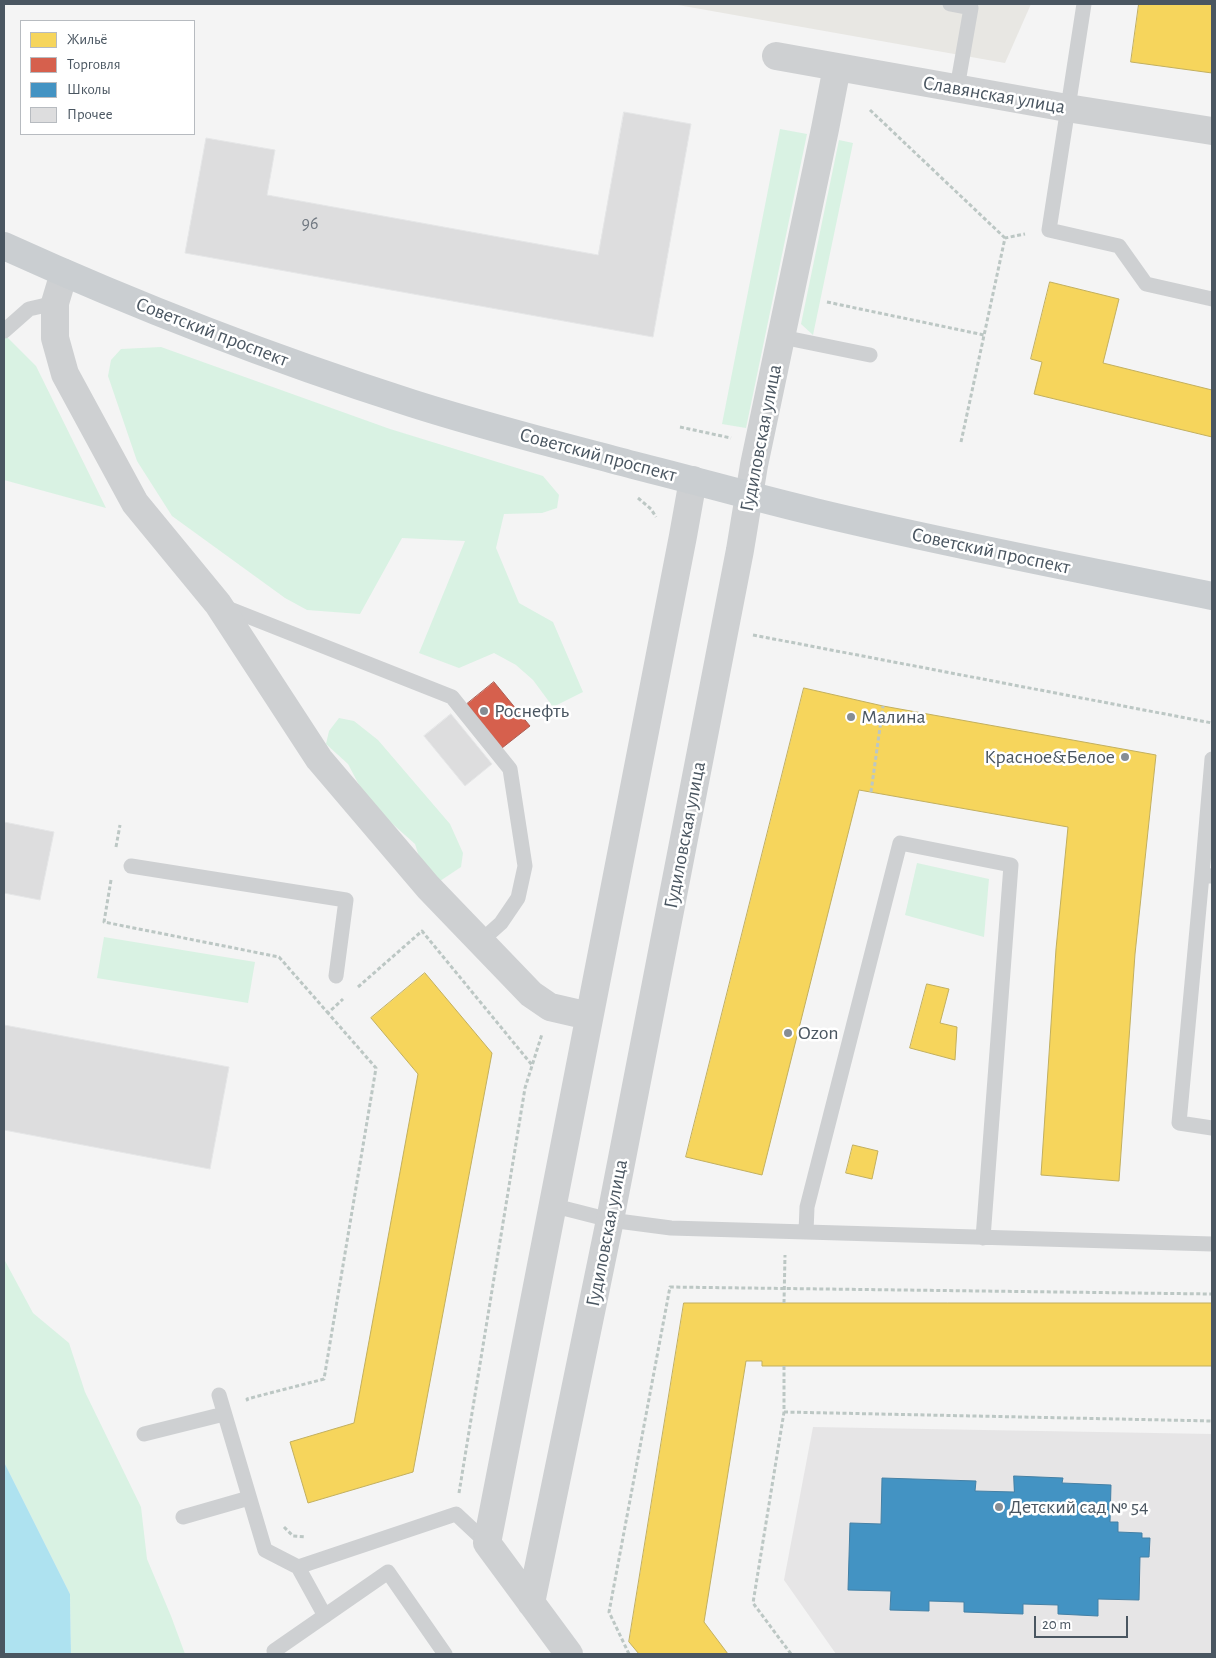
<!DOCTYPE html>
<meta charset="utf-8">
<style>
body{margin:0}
#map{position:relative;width:1216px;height:1658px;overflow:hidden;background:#f4f4f4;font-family:"Alegreya Sans",sans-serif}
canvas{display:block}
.frame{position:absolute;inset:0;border:5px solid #4a5661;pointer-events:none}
.legend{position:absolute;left:20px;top:20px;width:175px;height:115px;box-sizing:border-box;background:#fff;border:1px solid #b7bbc0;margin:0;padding:6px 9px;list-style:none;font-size:15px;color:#4a5661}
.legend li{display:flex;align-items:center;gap:10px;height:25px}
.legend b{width:25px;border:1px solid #b7bbc0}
.scale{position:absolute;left:1034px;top:1616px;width:94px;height:22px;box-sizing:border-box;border:2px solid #4a5661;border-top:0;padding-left:6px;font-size:15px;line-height:18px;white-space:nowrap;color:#4a5661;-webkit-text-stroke:4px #fff;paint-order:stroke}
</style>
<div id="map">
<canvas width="1216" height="1658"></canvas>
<div class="frame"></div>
<ul class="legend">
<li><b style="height:14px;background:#f6d55c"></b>Жильё</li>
<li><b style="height:14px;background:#d6604d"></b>Торговля</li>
<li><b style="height:14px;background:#4393c3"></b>Школы</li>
<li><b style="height:14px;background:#ddddde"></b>Прочее</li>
</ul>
<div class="scale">20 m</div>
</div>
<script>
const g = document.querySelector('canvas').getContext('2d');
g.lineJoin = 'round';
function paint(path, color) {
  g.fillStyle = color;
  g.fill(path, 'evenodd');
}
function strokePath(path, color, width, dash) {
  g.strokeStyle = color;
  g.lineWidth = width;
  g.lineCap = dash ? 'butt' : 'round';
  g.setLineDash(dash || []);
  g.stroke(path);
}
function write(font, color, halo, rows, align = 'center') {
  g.font = font + ' "Alegreya Sans",sans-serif';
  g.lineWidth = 5;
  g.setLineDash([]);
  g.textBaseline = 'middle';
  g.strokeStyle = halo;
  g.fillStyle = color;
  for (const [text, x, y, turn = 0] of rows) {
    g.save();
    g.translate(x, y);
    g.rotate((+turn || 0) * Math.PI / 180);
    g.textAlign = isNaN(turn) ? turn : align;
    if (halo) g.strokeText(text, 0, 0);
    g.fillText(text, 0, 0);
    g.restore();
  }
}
paint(new Path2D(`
 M678 4H1031L1005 63 678 5Z`), '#e8e7e3');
paint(new Path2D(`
 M813 1427 1212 1434V1654H836L784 1580Z`), '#e6e5e6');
paint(new Path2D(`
 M780 129 807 134 746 428 722 424Z
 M839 140 853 143 813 335 801 324Z
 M4 334 36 366 106 508 4 480Z
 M161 347 390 429 543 476 559 495 557 508 542 513 504 514 496 548 519 603 553 622 583 692 553 707 533 680 516 665 494 653 459 668 419 653 465 541 402 538 360 614 307 610 285 598 172 516 137 461 108 376 111 360 121 349Z
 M339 718 354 721 378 740 450 824 463 853 461 867 437 883 424 872 415 844 368 802 348 764 326 744 329 731Z
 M917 863 989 879 984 937 905 915Z
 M104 937 255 962 248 1003 97 978Z
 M4 1259 33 1313 69 1343 85 1392 141 1507 147 1559 171 1616 185 1654H71L70 1594 4 1462Z`), '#d9f2e3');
paint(new Path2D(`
 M4 1462 70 1594 71 1654H4Z`), '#aee2f0');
const homes = new Path2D(`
 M1139 4H1212V73L1131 62Z
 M1050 282 1119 299 1103 363 1212 390V437L1034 394 1042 362 1031 359Z
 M804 688 883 706 1156 755 1135 954 1119 1181 1041 1175 1056 949 1068 827 859 790 762 1175 686 1157Z
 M425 973 492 1053 413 1472 308 1503 290 1442 354 1423 418 1074 371 1018Z
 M927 984 949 989 940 1023 957 1027 955 1060 910 1048Z
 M853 1145 878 1151 872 1179 846 1173Z
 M684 1303H1212V1366H762V1361H746L704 1622 728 1654H639L629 1642Z`);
paint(homes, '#f6d55c');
strokePath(homes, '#c2af5e', 1);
const shops = new Path2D(`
 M494 682 530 726 502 748 467 704Z`);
paint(shops, '#d6604d');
strokePath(shops, '#ac5d53', 1);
const schools = new Path2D(`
 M1014 1476 1063 1478 1062 1483 1111 1485 1110 1522H1118V1532L1142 1533V1538H1150L1149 1557H1140L1139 1600 1098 1599V1616L1058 1614V1605L1023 1604V1614L964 1612V1602L929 1601V1611L890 1610 891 1591 848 1590 850 1523 881 1524 882 1478 976 1481 975 1491 1014 1492Z`);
paint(schools, '#4393c3');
strokePath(schools, '#4581a6', 1);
const building = new Path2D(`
 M624 112 691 124 653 337 185 253 206 138 275 150 267 195 598 255Z
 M451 714 492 764 465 786 424 736Z
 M4 822 54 832 40 900 4 893Z
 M4 1025 229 1067 210 1169 4 1130Z`);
paint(building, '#ddddde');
strokePath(building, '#e5e6e7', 1);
strokePath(new Path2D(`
 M870 110 1005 238
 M827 302 984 335
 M680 427 731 438
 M961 442 1005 238 1025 234
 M638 498 651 509 656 517
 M753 635 1212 723
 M871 792 883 706
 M116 847 120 825
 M111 880 104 922 279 957 328 1013
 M358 987 422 931 532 1065
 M784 1303 785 1255
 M784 1366V1412L753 1603 791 1654
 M248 1401 247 1399 324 1379 376 1068 328 1013 343 999
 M784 1412 1212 1421
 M459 1493 525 1088 542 1034
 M284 1527 293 1536 306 1537
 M629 1654 609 1612 670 1287 1212 1294`), '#bcc7c4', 3, [4, 2.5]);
strokePath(new Path2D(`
 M950 4 971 8 957 88
 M1084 4 1049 230 1119 246 1146 284 1212 299
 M4 331 29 309 55 303
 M782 337 870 355
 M222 606 452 697 510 769 525 866 518 898 501 923 481 941
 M131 866 346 900 336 976
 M1202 875 1212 759
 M1212 876 1202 875 1179 1123 1212 1128
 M555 1206 610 1220 671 1228 1212 1244
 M806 1232 807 1207 900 843 1011 865 983 1238
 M219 1395 265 1550 298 1567 456 1514 487 1543
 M144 1434 224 1414
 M183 1517 249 1498
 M298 1567 325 1616
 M276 1654 274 1651 388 1572 445 1654`), '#ced0d2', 15);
strokePath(new Path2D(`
 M776 56 1067 108 1212 131
 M64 273 55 303V338L65 374 135 503 218 604 319 759 428 887 531 994 550 1007 589 1016
 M531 1603 610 1220 740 550 754 465 825 129 837 67
 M569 1654 487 1543C554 1207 618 871 683 536L693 480`), '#ced0d2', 28);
strokePath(new Path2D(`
 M4 246C136 306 273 359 411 403 486 427 562 446 637 466 697 481 756 498 815 512 947 544 1080 569 1212 596`), '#caced1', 28);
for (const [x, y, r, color] of [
 [484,711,5,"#868d94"],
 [851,717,5,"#868d94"],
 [1125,757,5,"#868d94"],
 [788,1033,5,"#868d94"],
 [999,1507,5,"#868d94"]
]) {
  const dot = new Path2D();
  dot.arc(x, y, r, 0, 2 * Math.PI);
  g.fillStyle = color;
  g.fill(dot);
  strokePath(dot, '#fff', 2);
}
write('18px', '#707881', null, [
 ["96",310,224]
]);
write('20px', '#4a5661', '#fff', [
 ["Славянская улица",994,95,10],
 ["Советский проспект",212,332,21],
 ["Гудиловская улица",761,438,-79],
 ["Советский проспект",598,455,15],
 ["Советский проспект",991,551,12],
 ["Гудиловская улица",685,835,-79],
 ["Гудиловская улица",607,1233,-79]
]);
write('20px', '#4a5661', '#fff', [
 ["Роснефть",494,711],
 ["Малина",861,717],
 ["Красное&Белое",1115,757,"right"],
 ["Ozon",798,1033],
 ["Детский сад № 54",1009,1507]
], 'left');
</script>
